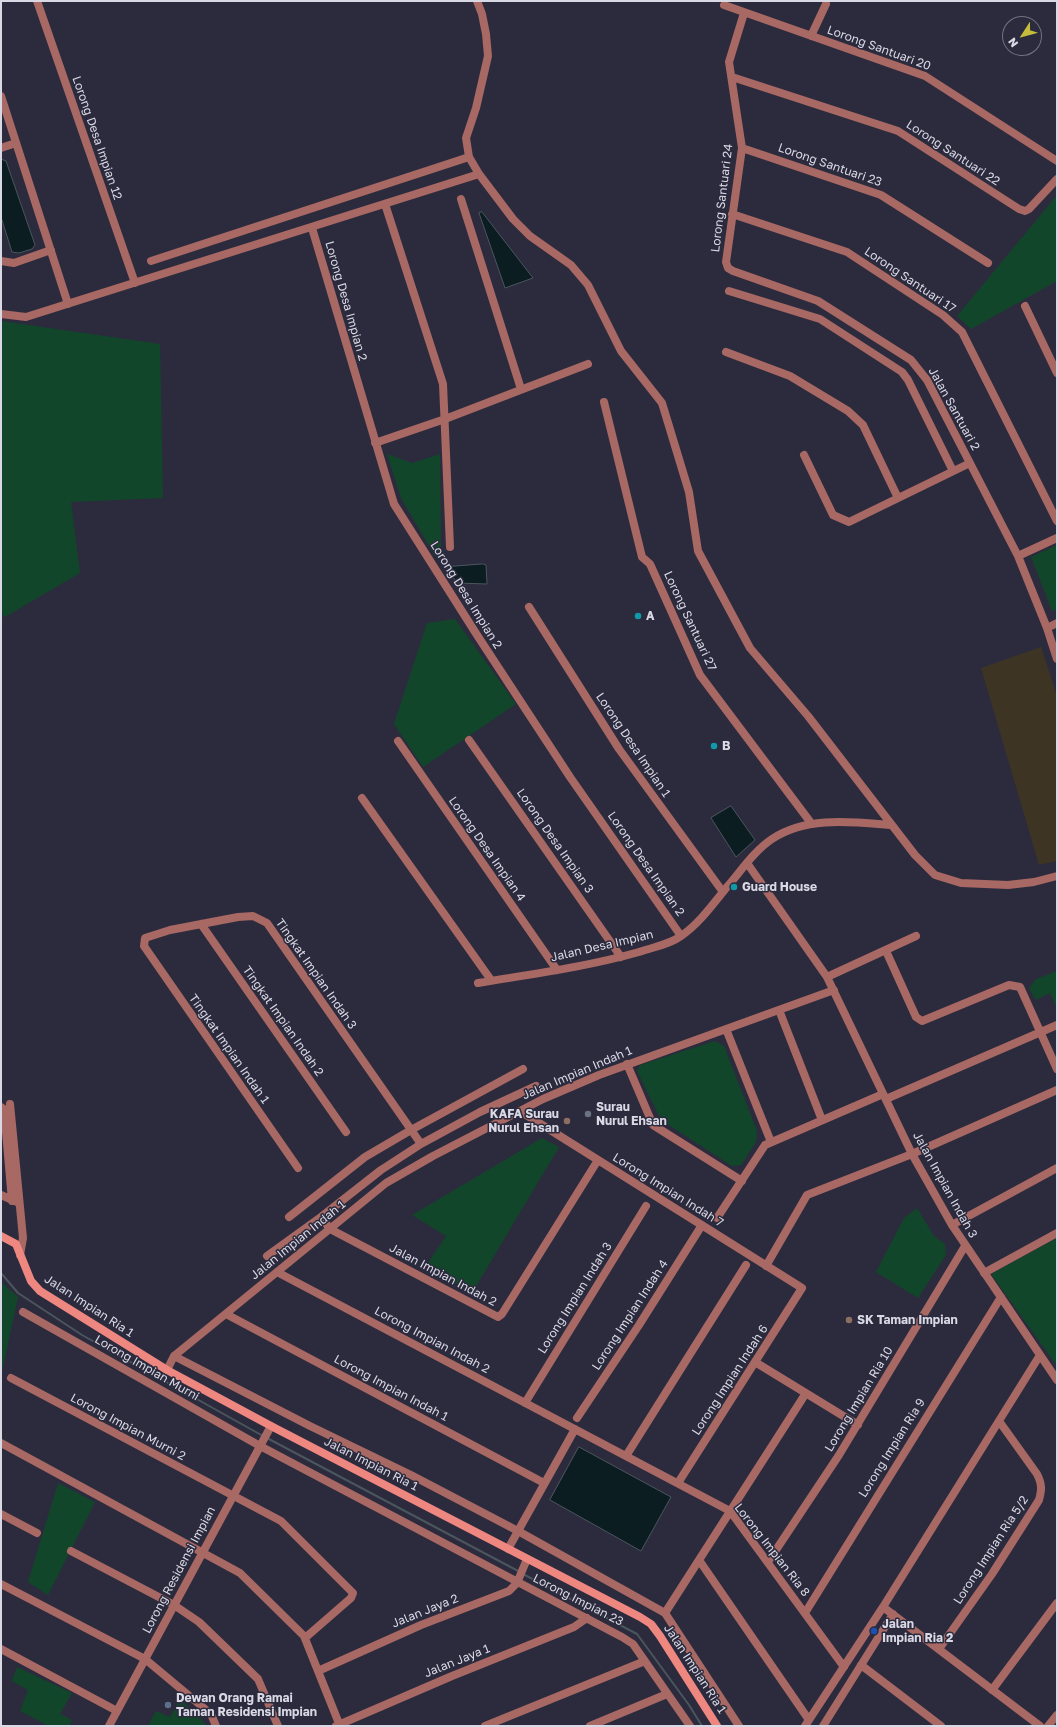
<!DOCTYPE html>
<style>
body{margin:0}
#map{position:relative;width:1058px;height:1727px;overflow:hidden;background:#2c2b3e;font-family:"Golos Text",sans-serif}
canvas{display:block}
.frame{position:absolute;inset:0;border:2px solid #d9d9e6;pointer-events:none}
.north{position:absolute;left:1002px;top:16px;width:40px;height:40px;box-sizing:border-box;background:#2c2b3e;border:1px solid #717181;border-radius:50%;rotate:234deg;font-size:11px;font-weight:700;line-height:16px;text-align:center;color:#d9d9e6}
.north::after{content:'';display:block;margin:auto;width:14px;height:18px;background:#c6bc3c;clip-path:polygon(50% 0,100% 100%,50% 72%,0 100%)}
</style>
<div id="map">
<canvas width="1058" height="1727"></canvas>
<div class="frame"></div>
<div class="north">N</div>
</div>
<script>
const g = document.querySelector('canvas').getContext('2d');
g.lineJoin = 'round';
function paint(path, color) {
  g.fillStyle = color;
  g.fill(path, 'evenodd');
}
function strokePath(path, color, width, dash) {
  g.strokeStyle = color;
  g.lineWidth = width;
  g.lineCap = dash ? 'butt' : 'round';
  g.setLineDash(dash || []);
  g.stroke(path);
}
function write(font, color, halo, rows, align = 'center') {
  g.font = font + ' "Golos Text",sans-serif';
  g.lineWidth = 3;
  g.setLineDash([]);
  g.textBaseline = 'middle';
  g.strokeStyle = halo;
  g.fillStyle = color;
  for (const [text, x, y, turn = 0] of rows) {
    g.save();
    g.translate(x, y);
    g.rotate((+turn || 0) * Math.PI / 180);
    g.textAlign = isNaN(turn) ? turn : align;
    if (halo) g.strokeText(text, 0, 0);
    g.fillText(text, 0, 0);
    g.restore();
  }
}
paint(new Path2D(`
 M1041 647 1057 696V861L1039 865 981 668Z`), '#3d3423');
paint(new Path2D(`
 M1057 195V281L971 329 957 316Z
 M1 321 160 344 163 498 71 502 80 573 5 617 1 613Z
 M387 454 412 463 440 454 441 556H435L401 498Z
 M1057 545V609L1052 611 1031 557Z
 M455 619 516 704 423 767 394 724 427 623Z
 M1057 971V1008L1050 993 1036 1000 1029 988 1036 979Z
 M715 1041 724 1046 757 1131 756 1142 741 1165 732 1166 661 1120 637 1071 640 1065Z
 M542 1138 559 1147 472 1293 426 1266 446 1236 412 1215Z
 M917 1208 934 1236 945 1244 946 1255 918 1298 876 1272 904 1218Z
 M1057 1238V1366L991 1274Z
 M1 1282 18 1297 1 1376Z
 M58 1483 95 1502 48 1595 28 1582Z
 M17 1667 72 1693 60 1714 72 1720 69 1726H49L20 1711 28 1690 12 1681Z
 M180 1699 207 1726H148L156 1711 170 1717Z`), '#12462a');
const water = new Path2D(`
 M1 159 6 161 35 245 32 249 19 253 12 252 1 217Z
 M482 212 533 278 505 288 479 213Z
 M483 564 486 565 487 584 457 583 447 567Z
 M731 806 755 840 736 857 711 818Z
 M579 1447 671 1497 641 1551 550 1500Z`);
paint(water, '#0c1d22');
strokePath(water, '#4a555d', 1);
strokePath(new Path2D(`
 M1 1273 18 1293 82 1335 263 1436
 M267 1438 520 1572
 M523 1574 637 1634 689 1705 702 1726`), '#4a555d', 2);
strokePath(new Path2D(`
 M37 1 135 283
 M477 1 482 14 486 34 488 56 476 108 466 138 469 157 479 174 513 219 530 236 571 265 588 285 621 351 662 403 689 492 698 551 750 648 808 716 915 855 935 875 961 883 1008 885 1034 882 1057 876
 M724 5 925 76 1057 161
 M744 13 729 62 742 148 726 262 728 268 733 271 818 301 911 360 927 380 1018 556 1047 628 1057 659
 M811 36 826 4
 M732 77 898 131 1019 209 1025 211 1029 209 1057 179
 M1 96 68 304
 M1 148 16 143
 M742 148 881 195 988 263
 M461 199 521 389
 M385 204 443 384 450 547
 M732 214 847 252 943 315 962 332 1057 521
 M312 228 394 504 477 635 570 777 681 936
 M1 261 14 263 51 250
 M151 261 469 157
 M729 291 820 319 902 372 908 380 953 471
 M1025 306 1057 373
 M1 314 26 317 479 174
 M726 352 790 376 848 411 863 425 898 498
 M604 402 642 557 650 564 700 675 811 823
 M375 443 445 419 588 364
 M804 455 833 515 849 522 970 463
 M1018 556 1057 538
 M529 607 619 749 723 892
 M1047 628 1057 623
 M469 740 621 957
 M398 741 557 970
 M362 798 491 980
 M747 863 827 977 912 1154 952 1225 1057 1380
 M201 924 346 1132
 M886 951 916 1017 922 1021 1009 985 1020 987 1057 1069
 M827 977 916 936
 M478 983C532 974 586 967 639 952 653 947 669 945 681 936 699 924 713 904 727 887 741 871 754 851 772 839 807 816 852 822 891 825
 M779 1010 822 1120
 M726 1029 771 1142
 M627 1064 653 1125 742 1181
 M886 1099 1057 1025
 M10 1104 23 1238 20 1255
 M1 1107 4 1109 12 1201
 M520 1111 802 1288 678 1483
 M298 1168 144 946 145 938 170 930 238 917 253 916 267 923 421 1144
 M1 1195 17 1202
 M289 1217 365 1157 411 1130 523 1069
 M321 1217 330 1229 498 1317 502 1314 598 1160
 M717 1218 765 1145 883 1094
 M952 1225 1057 1168
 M267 1256 321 1217 381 1170 421 1144 480 1112 536 1086
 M766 1266 807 1195 912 1154 1057 1090
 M277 1272 730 1511 844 1667
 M984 1273 1057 1233
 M23 1312 260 1446 622 1637 633 1644 690 1726
 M226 1314 544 1483
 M174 1356 310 1426 411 1475 518 1531 665 1613 739 1726
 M755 1362 858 1425
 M167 1370 174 1356 386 1183 433 1156 543 1099 599 1075 834 990
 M11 1378 281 1521 353 1593 351 1598 305 1638
 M525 1403 646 1206
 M577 1418 639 1325 702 1225
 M1 1443 240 1573 304 1636 340 1726
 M626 1456 746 1265
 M1 1514 37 1533
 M508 1549 575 1429
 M71 1551 174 1605 199 1622 258 1679 278 1726
 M699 1560 809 1720
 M768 1562 839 1455 965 1246
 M1 1584 145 1659 211 1714 216 1726
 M883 1607 1040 1726
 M665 1613 806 1393
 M805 1613 1001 1297
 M1 1649 117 1711
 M939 1649 992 1574 1039 1500C1042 1489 1042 1484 1037 1474L999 1421
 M861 1665 941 1726
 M318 1671 421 1625 509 1591 517 1583 527 1559
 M992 1690 1057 1603
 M109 1726 271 1426
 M336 1726 452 1676 574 1627 587 1618
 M485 1726 645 1661
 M590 1726 667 1694
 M805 1726 883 1607 1040 1355
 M823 1726 893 1614
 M1048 1726 1057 1715`), '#a86863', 8);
strokePath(new Path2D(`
 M1 1236 16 1244 31 1281 40 1291 167 1370 271 1426 640 1617 651 1624 660 1636 717 1726`), '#ed8780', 8);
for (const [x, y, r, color] of [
 [638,616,4,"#0f9aa8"],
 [714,746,4,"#0f9aa8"],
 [734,887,4,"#0f9aa8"],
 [588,1114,4,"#6b7280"],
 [567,1121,4,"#8d6e63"],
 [849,1320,4,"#8d6e63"],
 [874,1631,4,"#1a4fb4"],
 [168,1705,4,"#5c6f8a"]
]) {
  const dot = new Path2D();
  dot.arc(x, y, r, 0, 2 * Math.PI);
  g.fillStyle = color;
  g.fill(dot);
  strokePath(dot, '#2c2b3e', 1.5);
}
write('12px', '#d9d9e6', '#2c2b3e', [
 ["Lorong Santuari 20",879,48,20],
 ["Lorong Desa Impian 12",97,138,71],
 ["Lorong Santuari 22",953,153,33],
 ["Lorong Santuari 23",830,165,19],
 ["Lorong Santuari 24",722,198,-83],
 ["Lorong Santuari 17",910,280,34],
 ["Lorong Desa Impian 2",346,301,74],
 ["Jalan Santuari 2",954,409,61],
 ["Lorong Desa Impian 2",466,595,58],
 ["Lorong Santuari 27",690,621,65],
 ["Lorong Desa Impian 1",633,745,56],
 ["Lorong Desa Impian 3",555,841,55],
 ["Lorong Desa Impian 4",487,849,55],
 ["Lorong Desa Impian 2",646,864,55],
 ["Jalan Desa Impian",602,946,-13],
 ["Tingkat Impian Indah 3",316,974,55],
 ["Tingkat Impian Indah 2",283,1021,55],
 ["Tingkat Impian Indah 1",229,1049,55],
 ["Jalan Impian Indah 1",577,1073,-23],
 ["Jalan Impian Indah 3",945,1185,61],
 ["Lorong Impian Indah 7",668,1190,32],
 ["Jalan Impian Indah 1",298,1240,-39],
 ["Jalan Impian Indah 2",443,1275,28],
 ["Lorong Impian Indah 3",575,1298,-58],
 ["Jalan Impian Ria 1",89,1306,33],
 ["Lorong Impian Indah 4",630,1315,-57],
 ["Lorong Impian Indah 2",432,1340,28],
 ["Lorong Impian Murni",147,1368,30],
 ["Lorong Impian Indah 6",730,1380,-57],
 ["Lorong Impian Indah 1",391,1388,28],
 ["Lorong Impian Ria 10",859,1399,-59],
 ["Lorong Impian Murni 2",128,1427,28],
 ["Lorong Impian Ria 9",892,1448,-58],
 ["Jalan Impian Ria 1",371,1464,27],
 ["Lorong Impian Ria 8",772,1550,52],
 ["Lorong Impian Ria 5/2",991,1550,-57],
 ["Lorong Residensi Impian",179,1570,-62],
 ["Lorong Impian 23",578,1600,27],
 ["Jalan Jaya 2",425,1611,-22],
 ["Jalan Jaya 1",457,1661,-22],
 ["Jalan Impian Ria 1",695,1669,57]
]);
write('bold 12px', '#d9d9e6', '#2c2b3e', [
 ["A",646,616],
 ["B",722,746],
 ["Guard House",742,887],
 ["Surau",596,1107],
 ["Nurul Ehsan",596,1121],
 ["KAFA Surau",559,1114,"right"],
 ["Nurul Ehsan",559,1128,"right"],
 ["SK Taman Impian",857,1320],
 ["Jalan",882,1624],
 ["Impian Ria 2",882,1638],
 ["Dewan Orang Ramai",176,1698],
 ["Taman Residensi Impian",176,1712]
], 'left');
</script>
